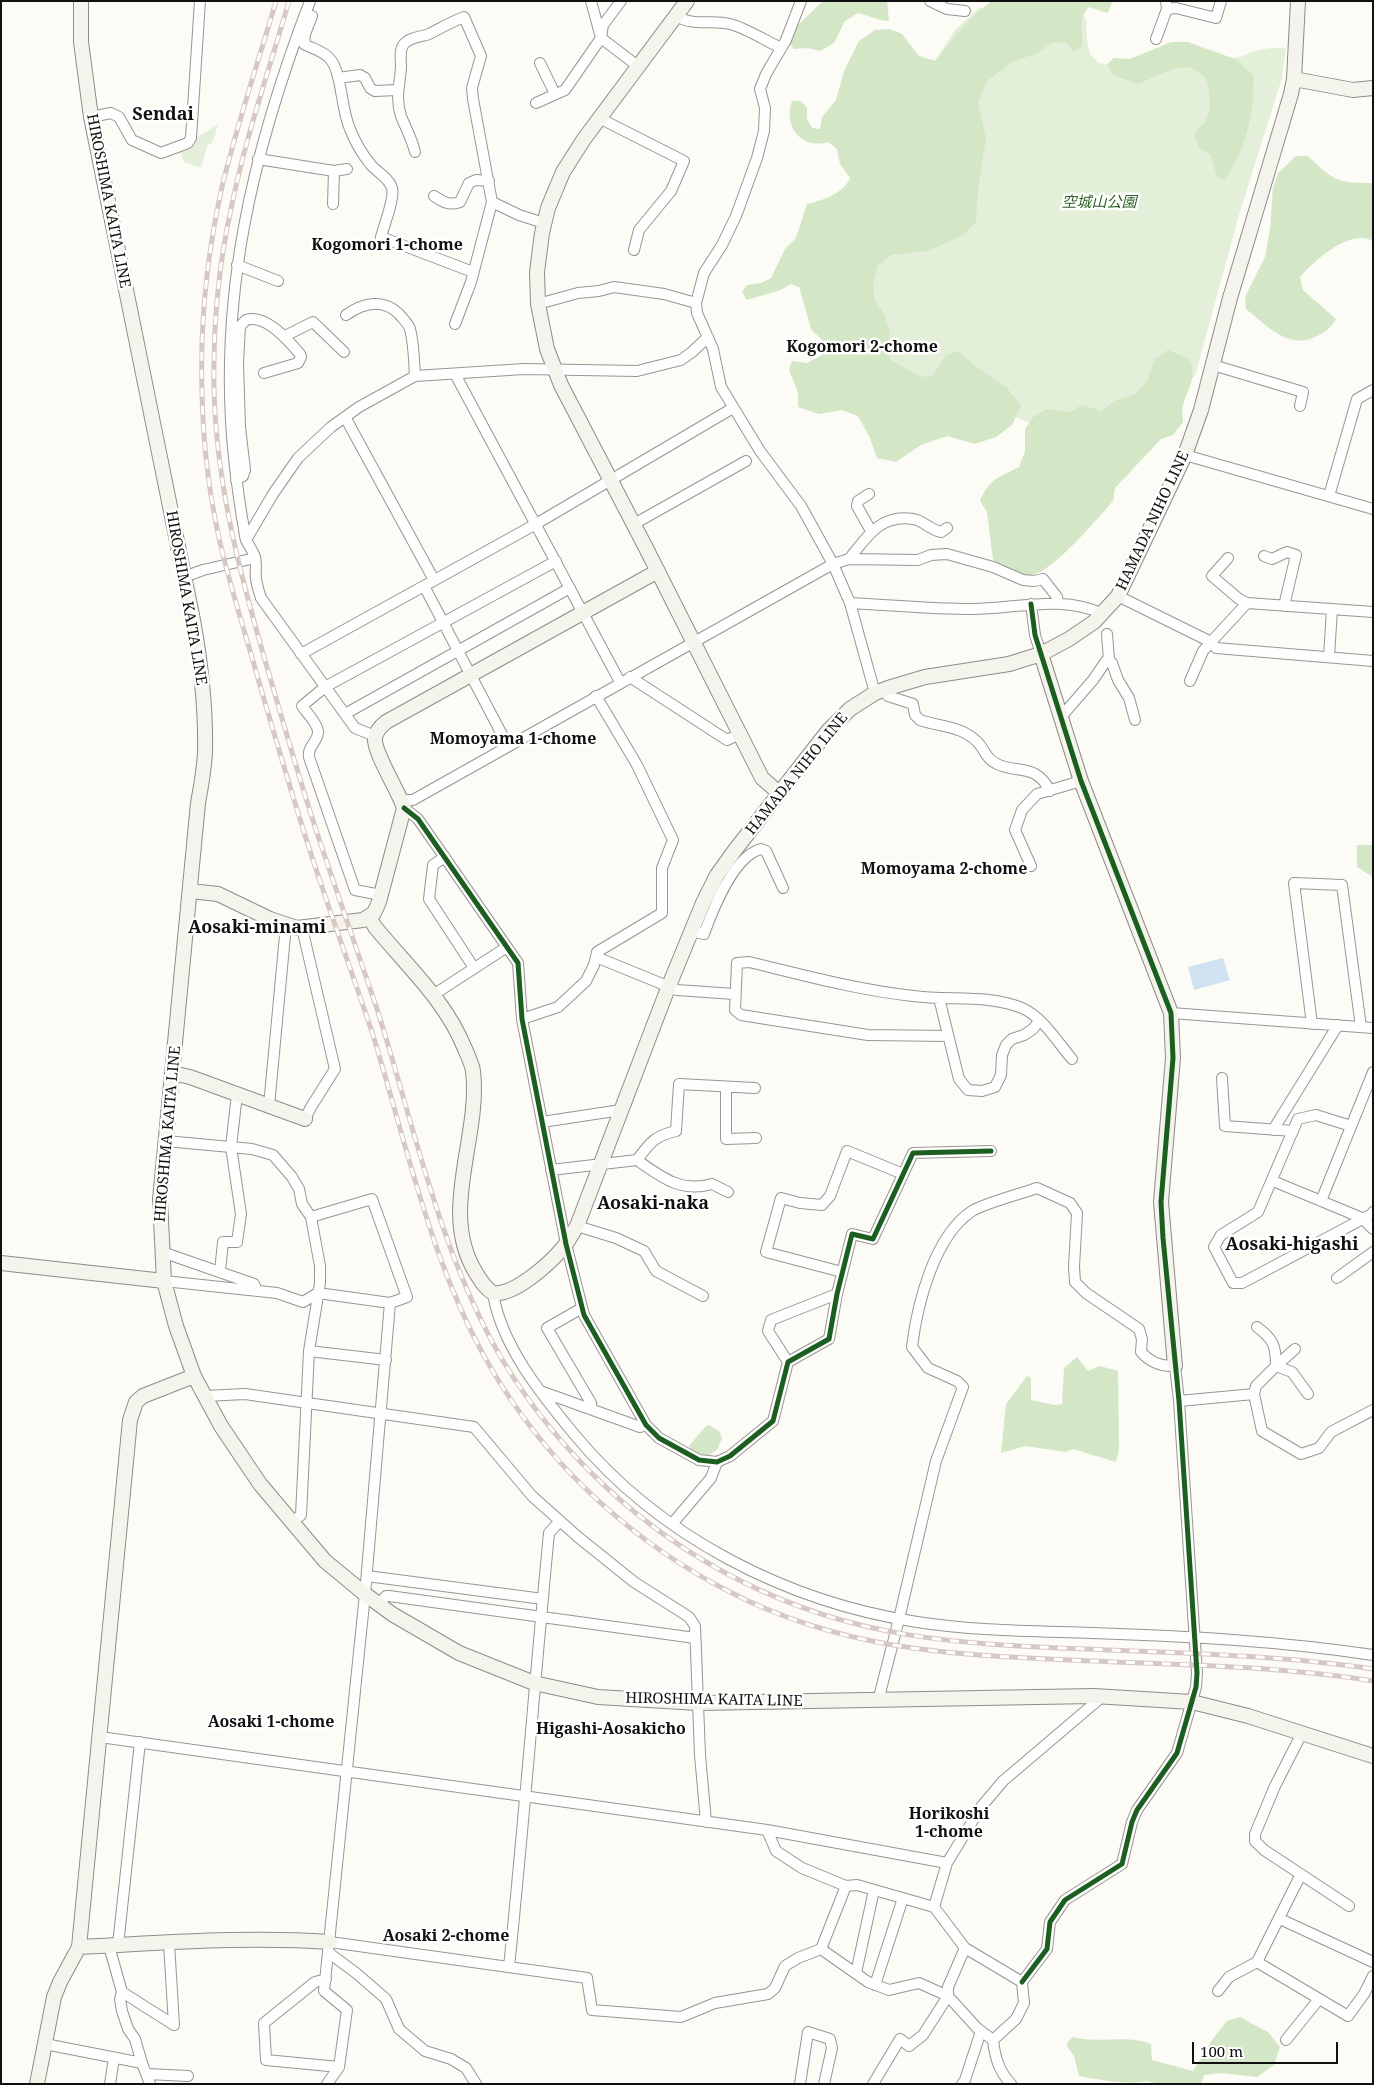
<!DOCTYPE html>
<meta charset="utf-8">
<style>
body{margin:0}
#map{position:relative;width:1374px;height:2085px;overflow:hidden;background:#fcfbf6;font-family:"Noto Serif",serif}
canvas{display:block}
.frame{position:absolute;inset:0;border:2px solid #101010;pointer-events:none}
.scale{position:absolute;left:1192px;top:2042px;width:146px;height:22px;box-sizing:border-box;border:2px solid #101010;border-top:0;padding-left:6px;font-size:15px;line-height:18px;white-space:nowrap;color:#101010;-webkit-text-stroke:4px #fff;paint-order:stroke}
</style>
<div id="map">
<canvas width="1374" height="2085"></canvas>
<div class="frame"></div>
<div class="scale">100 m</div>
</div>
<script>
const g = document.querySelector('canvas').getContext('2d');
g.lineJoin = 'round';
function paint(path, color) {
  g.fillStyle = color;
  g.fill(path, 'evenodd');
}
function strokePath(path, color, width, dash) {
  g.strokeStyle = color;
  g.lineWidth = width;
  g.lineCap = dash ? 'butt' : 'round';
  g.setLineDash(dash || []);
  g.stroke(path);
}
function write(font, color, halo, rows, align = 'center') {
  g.font = font + ' "Noto Serif","Noto Sans JP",serif';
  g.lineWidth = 5;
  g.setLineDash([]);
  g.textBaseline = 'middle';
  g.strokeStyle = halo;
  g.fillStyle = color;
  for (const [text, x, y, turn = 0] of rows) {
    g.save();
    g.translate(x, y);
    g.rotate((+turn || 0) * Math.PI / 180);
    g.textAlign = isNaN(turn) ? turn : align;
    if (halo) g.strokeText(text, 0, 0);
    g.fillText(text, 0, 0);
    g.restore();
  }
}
paint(new Path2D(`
 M980 7 988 16 1080 14 1086 18 1087 41 1090 54 1099 63 1126 67 1241 57C1257 49 1269 47 1286 48L1282 78 1239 215 1195 376 1183 388 1164 401 1033 424 1011 415 905 390 851 284 931 66 956 29Z
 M218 125 212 143 207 146 201 168 184 162 180 152 192 149 191 146 195 145 198 136Z`), '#e3efd8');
paint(new Path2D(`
 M834 1H887L889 21C878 21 869 15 858 13L845 21 834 43 820 51 808 48 794 49 789 43 798 25 822 2Z
 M992 1 1112 2 1108 13 1088 7 1082 18V47L1074 51 1067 43 1053 42 1038 53 1014 61 987 81 978 103 986 138 978 190 976 223 961 236 928 251 892 255 878 265 873 283 874 299 884 314 890 333 886 349 891 360 921 377 933 375 946 355 958 351 974 365 1007 388 1021 406 1012 425 996 437 975 444 947 436 921 445 896 462 877 458 870 438 858 416 842 410 819 414 798 407V392L789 370 792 361 807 363 822 355 823 341 811 329 799 287 791 284 781 290 747 300 742 292 747 285 761 283 771 278 785 249 796 238 807 204C823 200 843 194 850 178L840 164 837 149 828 142C801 150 783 126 792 101H800L807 107V119L812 128 820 129 822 117 836 100 844 71 859 41 875 30 890 29 902 34 919 56 936 61C953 38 968 17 992 1Z
 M1171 42H1188L1235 59 1253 75C1256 110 1245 151 1225 180L1217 178 1211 155 1199 148 1194 136C1197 130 1200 127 1204 123 1214 110 1209 92 1206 78L1190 67 1173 69 1138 84 1113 75 1107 64 1114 58 1130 59Z
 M1296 156H1308C1334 181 1336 183 1373 183V241C1350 228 1314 261 1300 277L1303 290 1336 319C1330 329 1326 332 1315 337 1289 350 1266 325 1246 309L1245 297 1265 257 1270 229 1273 188 1278 173Z
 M1168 350 1189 359C1198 377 1188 388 1183 405 1181 410 1183 417 1183 422L1173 435 1161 439 1115 488 1113 501C1098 518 1052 573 1031 575 1016 577 1005 567 993 560L987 512 980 501C989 479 999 477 1019 467L1025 451V429L1034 416 1047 409 1069 412 1082 405 1101 411 1116 400 1136 394 1148 379 1155 359Z
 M1357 845H1373V877L1357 867Z
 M1077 1357 1088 1371 1100 1366 1118 1371 1119 1450 1116 1462 1073 1449 1065 1452 1025 1446 1001 1453 1006 1404 1027 1376 1031 1378V1400L1055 1405 1062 1404 1064 1368Z
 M709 1425 719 1431 722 1438 717 1450 707 1456 693 1451 689 1446 706 1426Z
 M1240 2017 1268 2032 1280 2047 1274 2065 1257 2077 1221 2073 1204 2075 1201 2084H1160L1147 2081C1130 2085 1098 2080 1079 2076L1074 2056 1066 2045 1072 2037C1100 2044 1126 2034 1151 2044L1152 2060 1193 2071 1212 2040 1227 2021Z`), '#d3e7c7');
paint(new Path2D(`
 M1223 958 1230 980 1194 990 1188 967Z`), '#d0e2f2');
const street = new Path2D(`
 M310 1C253 150 217 298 234 458 236 478 239 498 242 518 244 525 244 534 246 540 249 546 253 551 255 557 257 565 255 571 256 579 257 585 259 592 261 598L355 728 375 736
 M591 1 601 38 639 67
 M801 1 786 40 766 74 760 89 765 108 764 131 757 158 736 216 722 245 704 273 696 303 697 313 713 349 721 387 760 451 801 506 833 564 850 603 875 693
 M930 1 947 9 965 11
 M1167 9 1176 8 1216 18 1221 1
 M312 16 305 34 304 44C313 49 324 51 330 59 342 72 341 110 350 129 355 142 362 154 371 165 378 173 389 178 392 188 395 198 384 225 381 237L473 272
 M676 16C694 27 712 19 730 24 746 28 766 41 781 48
 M1156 39 1167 9 1166 1
 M540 63 555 94
 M338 78 360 75 365 78 370 88 375 91 397 90
 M536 103 565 90 601 38 603 25 621 1
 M91 117 111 113 119 117 132 140 161 153 188 143 191 138 200 1
 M601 119 684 161 671 191 639 230 634 250
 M415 152C412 139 406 129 401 116 395 98 400 84 401 67 401 59 399 50 404 44 410 37 421 37 429 34 441 28 451 22 464 17L481 56 472 88 473 99 492 202 471 282 455 324
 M258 159 334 171 347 169
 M434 196C443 202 449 206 460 202L469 183 476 180 489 181
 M492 202 519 215 544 223
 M333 204 334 171
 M237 265 278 281
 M538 304 578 293 599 291 614 287 664 294 696 303
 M346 315C363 303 383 298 399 314 403 319 408 323 410 329 414 344 414 361 415 376
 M285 336 313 322 344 352
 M1213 365 1303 392 1300 406
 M455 374 620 682
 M345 417 434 580
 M1185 455 1373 509
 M236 480 243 476 245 470 240 427 238 363 240 326 246 320C266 314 288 340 300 354L301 357 298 363 264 373
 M869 494 858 501 857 506 871 531
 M1329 496 1357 399 1373 390
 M634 524 746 461
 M246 540 273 494 298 458 331 427 359 407 415 376 524 369 637 371 681 360 692 352 708 337
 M1264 556 1272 559 1287 552 1296 555 1284 606
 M1228 558 1212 576 1239 599 1247 603
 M849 559C867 537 880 514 913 519 923 520 930 530 941 532L947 528
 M184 577 203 570 255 558
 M424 586 508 746
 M1118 596 1211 642 1247 603 1373 612
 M850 603C891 605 932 609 972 609 1016 609 1061 594 1103 614
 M1031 604 1035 635 1041 654
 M1107 634 1109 660
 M301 654 536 524 733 408
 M1329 657 1332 609
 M630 677 727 740 740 734
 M1190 681 1203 651 1211 642 1216 648 1373 661
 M883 690 888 696 913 704 915 715 920 720C933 725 954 726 965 733 969 735 976 740 980 745 986 753 987 759 997 764 1018 774 1036 763 1050 791
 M345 714 570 588
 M1061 717 1093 680 1106 661 1109 660 1112 663 1118 680 1129 698 1135 720
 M402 800H413L833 564 849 559 918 560 931 555 947 554 993 567 1023 580 1034 581 1043 579 1057 597 1058 603
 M404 808 418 819 518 963 522 1019 566 1244 584 1315 646 1425 659 1438 699 1460 717 1462 730 1456 773 1421 788 1362 829 1339 837 1294 852 1234 873 1239 913 1153 991 1151
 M445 857 433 865 429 899 474 968
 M1031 866 1015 830 1022 810 1037 794 1081 781
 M381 895 355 890 309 757C307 746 319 741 318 731 317 723 307 713 302 706L325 687 556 561
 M302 928 335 1069 311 1107 305 1119
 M690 931 704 934C713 909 734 856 761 849L766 851 783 888
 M596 957 677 990 734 994
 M433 995 507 947
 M939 998 959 1079 968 1090 982 1091 995 1087 1001 1075 1002 1055 1006 1045 1012 1039 1024 1035 1033 1029 1039 1021
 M1171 1013 1373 1028
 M522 1019 558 1007 586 981 594 965 597 952 662 913V868L673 840 637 765 596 696
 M1312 1024 1294 883 1342 885 1361 1027
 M947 1036 868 1035 741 1015 735 1010 737 963 749 962C803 975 857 990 913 996 949 1001 988 994 1022 1008 1043 1017 1058 1043 1072 1059
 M1222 1078 1225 1126 1293 1131
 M726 1087V1139L756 1138
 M269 1106 286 925
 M542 1122 621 1110
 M1351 1126 1316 1115 1298 1119 1258 1212 1221 1235 1214 1247 1233 1283H1242L1372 1214 1373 1212
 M1273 1130 1338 1025
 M166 1141 252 1149 273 1155 292 1177 299 1189 302 1204 311 1217 320 1266V1283L309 1351 301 1515 292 1522
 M551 1170 637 1160
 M1273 1181 1362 1218 1373 1229
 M728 1192 712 1184C681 1193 661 1177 637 1160 650 1143 654 1136 676 1131L679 1084 755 1088
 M1321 1201 1373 1072
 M311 1217 372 1199 407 1297 390 1303 365 1594 324 1991 347 2010 339 2067 327 2084
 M577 1226 616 1238 644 1251 656 1271 703 1296
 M162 1252 254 1284 257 1291
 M220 1271 223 1242H237L241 1214 231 1147 237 1094
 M842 1272 766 1252 781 1198 800 1203 822 1205 830 1196 847 1151 903 1174
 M1337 1278 1373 1252
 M164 1281 277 1293 303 1302 318 1293 390 1303
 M493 1293C501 1345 541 1394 574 1434 659 1537 787 1602 917 1622 975 1631 1034 1631 1092 1633 1186 1636 1279 1641 1373 1655
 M582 1308 547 1328 591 1403 592 1409
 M1295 1349 1276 1366 1292 1372 1308 1394
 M309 1351 386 1360
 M788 1362 768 1331 771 1320 837 1294
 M540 1391 640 1427 646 1425
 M1254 1394 1256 1386 1276 1366C1276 1345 1273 1339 1257 1327
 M205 1396 245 1394 474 1427 532 1496 578 1537 634 1582 689 1617 695 1626 700 1755 706 1822
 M1179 1401 1254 1394 1262 1431 1301 1454 1319 1448 1331 1432 1373 1410
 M672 1524 711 1478 717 1462
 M367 1576 543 1599
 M379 1604 386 1596H389L695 1638
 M878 1701 899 1619 936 1461 963 1387 957 1381 928 1368 912 1347C917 1305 934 1236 972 1211 985 1203 1020 1194 1037 1188L1070 1203 1077 1213 1074 1267 1075 1282 1086 1293 1139 1329 1142 1339 1141 1352C1150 1362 1161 1367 1175 1366L1179 1401 1197 1673 1196 1687 1177 1753 1137 1810 1132 1822 1122 1864 1065 1900 1050 1922 1047 1949 1022 1982
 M1302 1733 1275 1786 1255 1834V1841L1264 1850 1349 1906
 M100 1737 767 1830 947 1863
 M767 1830 776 1851 802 1868 846 1886 857 1885 934 1907 965 1948 1022 1982 1024 2003 1016 2019 993 2040
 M934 1907 947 1863 981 1807 1003 1781 1103 1696
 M1280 1919 1373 1962
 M330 1942 587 1978 592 2010 681 2017 715 2003 768 1994 775 1988 785 1966 798 1958 821 1949 846 1886
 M169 1943 174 2025
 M118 1945 140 1742
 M109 1946 122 1992 174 2025
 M965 1948 948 1987V1996L977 2028 993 2040C995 2058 999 2071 1011 2084
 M821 1949 868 1982 889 1990 919 1983 948 1996 923 2035 909 2046 900 2039 873 2084
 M329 1953 356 1973 386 1999 399 2029 425 2051 451 2059 466 2068 476 2084
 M1257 1962 1348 2016 1364 1994 1373 1976
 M509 1967C524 1822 535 1678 549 1533L560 1521
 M856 1973 874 1890
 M326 1979 315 1982 264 2023 266 2060 339 2067
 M875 1985 903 1898
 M1218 1991 1229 1977 1257 1962 1301 1874
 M122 1992 120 1999 122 2011 128 2029 135 2039 142 2063 150 2084
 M1286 2040 1319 1999
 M45 2044 142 2063
 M147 2074 188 2076
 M110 2084 114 2058
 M800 2084 808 2032 830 2039 832 2048 824 2084
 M962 2084 965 2080 981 2031`);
const secondary = new Path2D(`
 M81 1V42L91 117 193 620C201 664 206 708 205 753 204 770 201 787 198 803L160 1199 164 1281 176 1326 194 1376 221 1426 260 1484 325 1561 365 1594 392 1614 459 1653 534 1683 598 1697 698 1703 1094 1696 1192 1702 1248 1716 1373 1756
 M687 1 584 139 563 172 548 208 542 233 537 272 538 304 547 349 561 385 646 548 762 778 779 793
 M1294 79 1353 90 1373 88
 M1041 654 1081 781 1171 1013 1173 1058 1161 1202 1175 1366
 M190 891 218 894 270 919 297 928 363 920 374 913 379 902 404 808C399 792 373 751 375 738 376 731 381 726 386 722L658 571
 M369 917 375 927C407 966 446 1001 465 1049 468 1056 472 1064 473 1071 481 1137 438 1212 476 1273 481 1281 485 1288 493 1293 514 1296 549 1264 562 1249 568 1242 572 1234 577 1226L668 988 703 903 717 875 735 850 828 731 850 709 875 693 888 688 925 677 1009 664 1041 654 1069 639 1094 622 1118 596 1185 455 1201 410 1230 298 1291 94 1294 79 1298 1
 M172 1073 190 1077 305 1119
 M1 1263 164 1281
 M79 1947C163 1943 246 1936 330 1942
 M37 2084 54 1997 60 1982 79 1947 130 1420 136 1402 143 1396 194 1376`);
strokePath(street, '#969694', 12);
strokePath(secondary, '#8d8c8a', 16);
strokePath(street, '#fffefe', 10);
strokePath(secondary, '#f4f4ec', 14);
const rail = new Path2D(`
 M276 1C258 63 237 124 222 187 207 254 200 323 202 391 203 447 210 504 224 559 234 598 246 636 257 675 275 737 293 799 313 860 332 918 353 975 372 1032 409 1151 433 1277 500 1383 556 1472 637 1545 730 1592 840 1649 950 1655 1071 1660 1172 1665 1273 1665 1373 1681
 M289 1C269 70 245 139 231 209 218 268 213 328 214 388 216 489 243 585 271 681 287 735 302 788 320 842 339 899 359 955 378 1012 415 1129 440 1254 503 1361 559 1453 641 1530 737 1579 853 1639 959 1644 1086 1649 1182 1653 1278 1655 1373 1669`);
strokePath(rail, '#d7c8c6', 5);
strokePath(rail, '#fff', 3, [9]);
strokePath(new Path2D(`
 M404 808 418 819 518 963 522 1019 566 1244 584 1315 646 1425 659 1438 699 1460 717 1462 730 1456 773 1421 788 1362 829 1339 837 1294 852 1234 873 1239 913 1153 991 1151
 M1022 1982 1047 1949 1050 1922 1065 1900 1122 1864 1132 1822 1137 1810 1177 1753 1196 1687 1197 1673 1179 1401 1163 1238 1161 1202 1173 1058 1171 1013 1081 781 1035 635 1031 604`), '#1b5e20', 5);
write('15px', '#101010', '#fff', [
 ["HIROSHIMA KAITA LINE",108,201,79],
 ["HAMADA NIHO LINE",1153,521,-65],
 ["HIROSHIMA KAITA LINE",186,598,80],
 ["HAMADA NIHO LINE",797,774,-51],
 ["HIROSHIMA KAITA LINE",168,1134,-85],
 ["HIROSHIMA KAITA LINE",714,1700,1]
]);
write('italic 15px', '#2a6325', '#fff', [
 ["空城山公園",1099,203]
]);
write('bold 16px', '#101010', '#fff', [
 ["Kogomori 1-chome",387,245],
 ["Kogomori 2-chome",862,347],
 ["Momoyama 1-chome",513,739],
 ["Momoyama 2-chome",944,869],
 ["Aosaki 1-chome",271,1722],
 ["Higashi-Aosakicho",611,1729],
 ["Horikoshi",949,1814],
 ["1-chome",949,1832],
 ["Aosaki 2-chome",446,1936]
]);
write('bold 18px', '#101010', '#fff', [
 ["Sendai",163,115],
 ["Aosaki-minami",257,928],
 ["Aosaki-naka",653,1204],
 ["Aosaki-higashi",1292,1245]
]);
</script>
